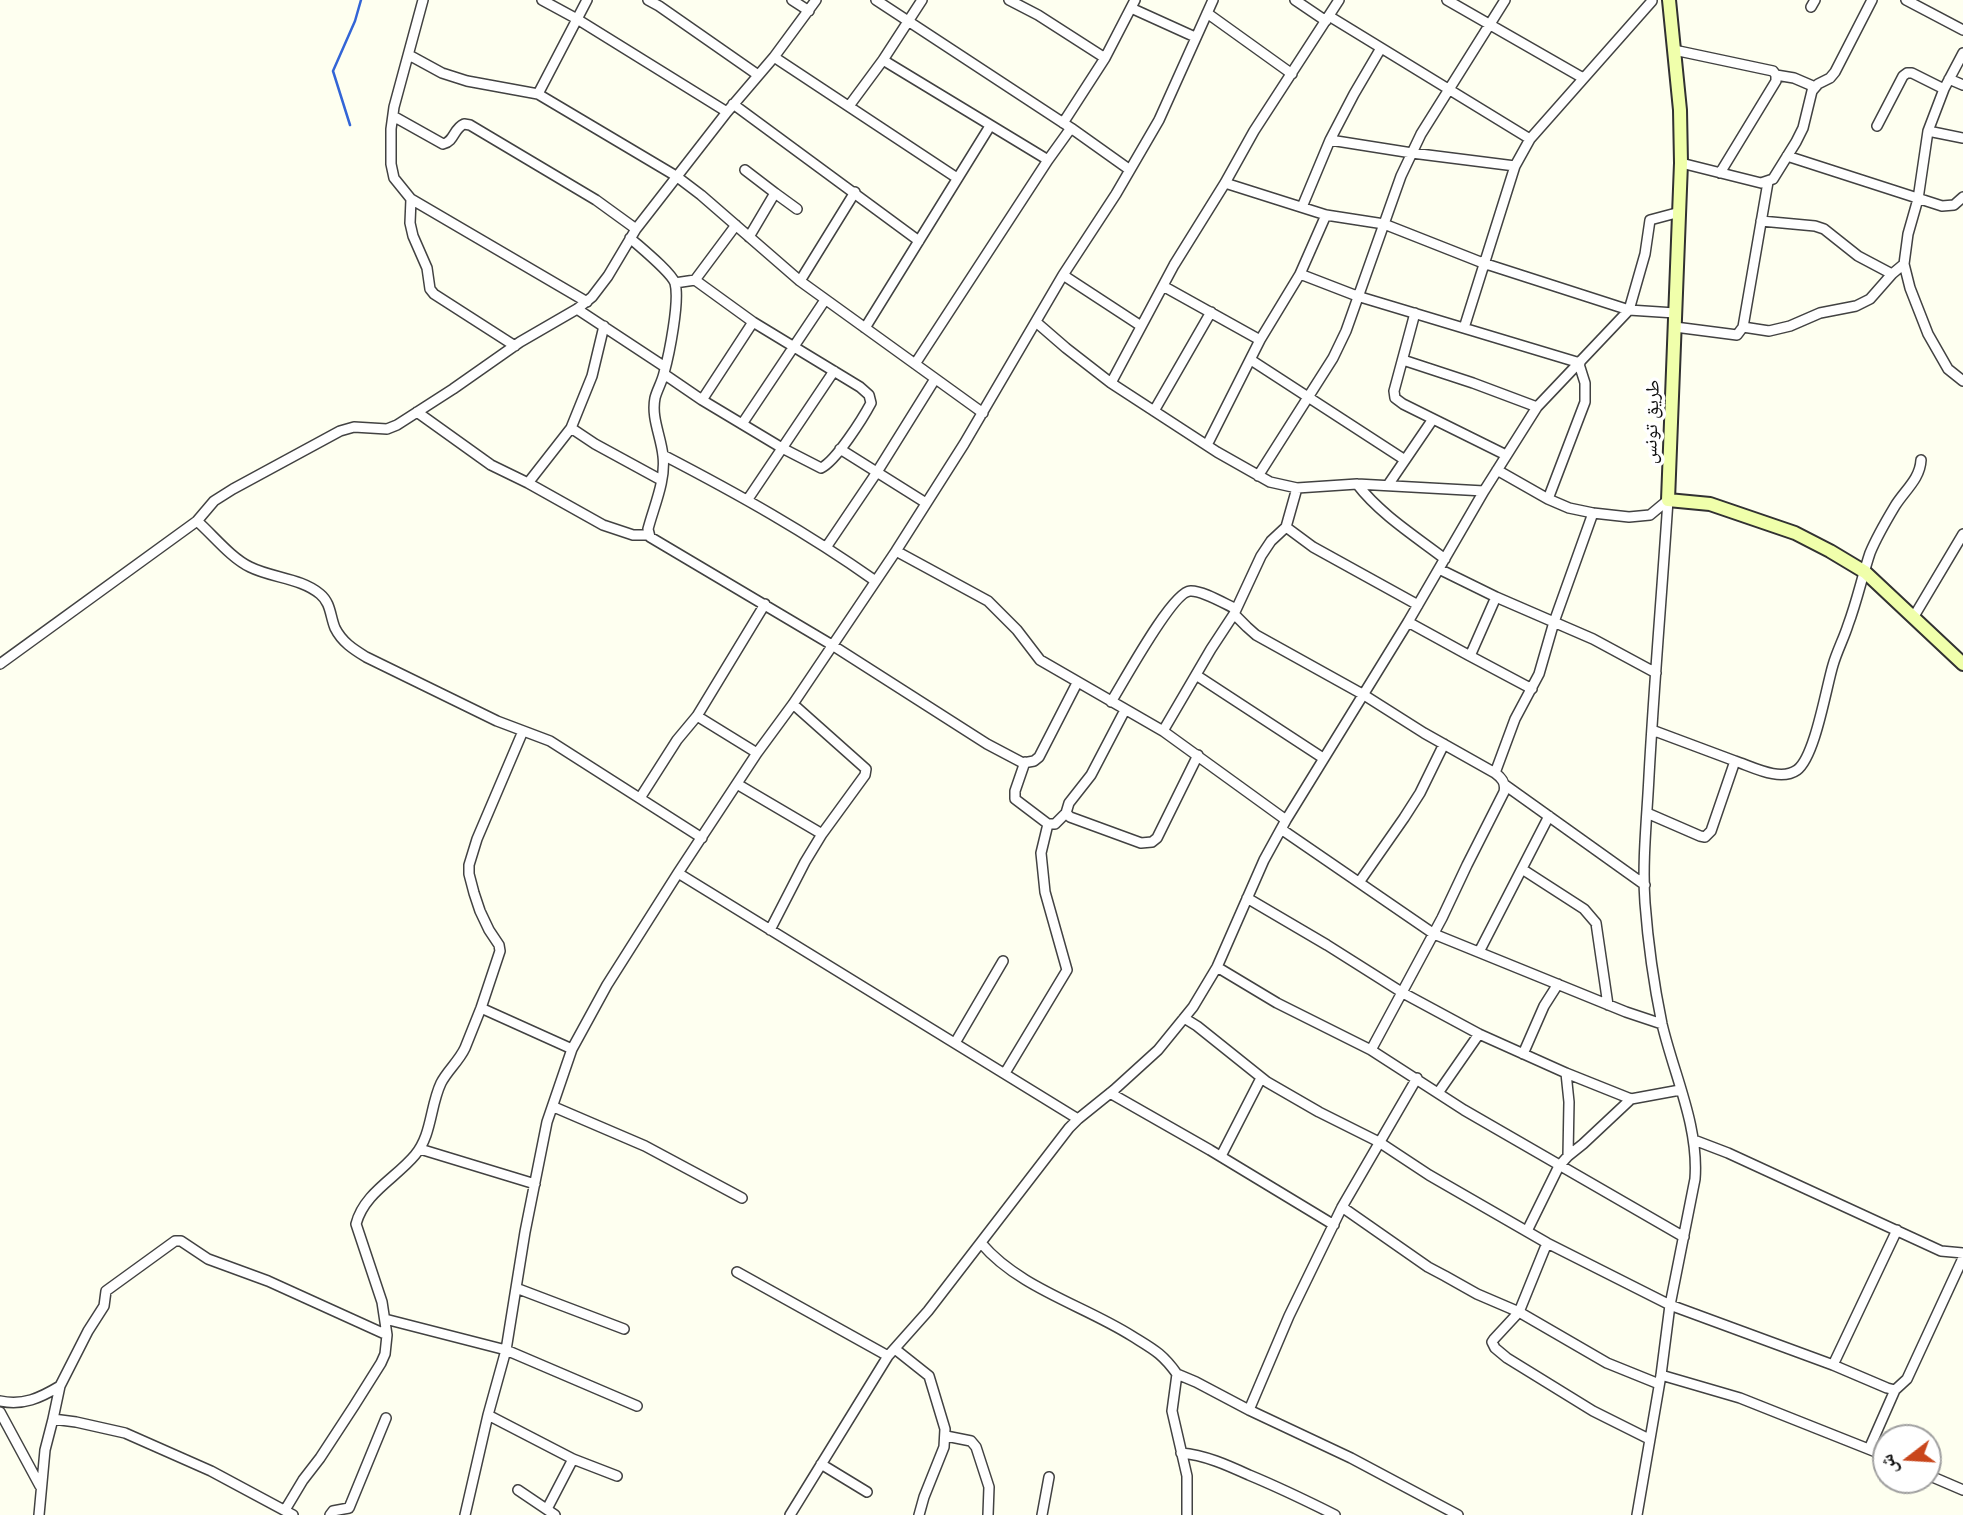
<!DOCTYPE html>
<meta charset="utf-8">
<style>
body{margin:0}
#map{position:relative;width:1963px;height:1515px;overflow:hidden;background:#fefff0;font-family:"Libre Baskerville","Noto Naskh Arabic",serif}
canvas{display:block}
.north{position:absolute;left:1872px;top:1424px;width:70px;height:70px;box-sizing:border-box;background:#fff;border:2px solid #9f9f9f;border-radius:50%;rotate:253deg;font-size:19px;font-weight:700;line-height:28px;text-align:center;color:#0f0f0f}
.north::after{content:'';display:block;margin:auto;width:24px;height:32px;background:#c9461c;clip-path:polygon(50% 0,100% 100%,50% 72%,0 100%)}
</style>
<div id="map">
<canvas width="1963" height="1515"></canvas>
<div class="north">ش</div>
</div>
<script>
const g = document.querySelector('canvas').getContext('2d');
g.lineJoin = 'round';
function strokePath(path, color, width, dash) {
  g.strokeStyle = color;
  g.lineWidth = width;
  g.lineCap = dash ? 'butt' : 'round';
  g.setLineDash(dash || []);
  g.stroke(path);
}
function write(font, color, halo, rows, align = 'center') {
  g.font = font + ' "Libre Baskerville","Noto Naskh Arabic",serif';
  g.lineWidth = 7;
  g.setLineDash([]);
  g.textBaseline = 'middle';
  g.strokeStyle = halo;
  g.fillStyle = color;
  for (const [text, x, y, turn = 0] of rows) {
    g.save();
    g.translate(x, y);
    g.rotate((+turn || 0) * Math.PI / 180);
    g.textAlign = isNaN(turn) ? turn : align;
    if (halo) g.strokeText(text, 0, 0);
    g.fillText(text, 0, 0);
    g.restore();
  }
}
strokePath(new Path2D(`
 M350 125 333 71 355 21 361 0`), '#3365d6', 2.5);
const minor = new Path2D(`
 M423 0 394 107 391 129V164L394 178 411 199 587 302
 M542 0 577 19 727 112
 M648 0 659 6 758 75
 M792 0 809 11
 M876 0 1071 128 1130 170
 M1009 0 1038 15 1105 58
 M1295 0 1326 21
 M1447 0 1583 78
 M1906 0 1963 30
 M1811 7 1815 0
 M1131 8 1195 37
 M1207 13 1292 74
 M1329 16 1530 139
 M1674 50 1773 71 1776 75V81L1720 173
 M1963 53 1944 89 1928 131 1918 199 1908 234 1904 264 1910 288 1928 334 1948 369 1963 381
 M409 55 442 73 467 81 538 94 676 176 701 195 800 281 983 413
 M774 57 957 178
 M883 60 1048 160
 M1776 75 1794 78 1815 87
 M1949 79 1963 85
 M538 94 587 0
 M733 104 919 241
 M849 106 883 60 922 0
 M393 116 443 144C455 141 453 129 464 124L470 125 596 200 636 229
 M1063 123 1105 58 1135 0
 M1877 126 1903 76 1907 73H1912L1944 89
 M1928 131 1963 138
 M1330 140 1412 153 1515 166
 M1787 156 1942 206 1954 205 1963 197
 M1681 163 1761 183 1773 179 1796 142 1803 128 1812 91 1818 84 1830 78 1835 72 1872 0
 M745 170 775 193 749 237
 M1225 183 1326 215 1384 224 1483 263 1629 310 1645 254 1650 220 1680 212
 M775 193 797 209
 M411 199 410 223 413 236 427 268 430 289 434 294 515 346
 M1302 207 1330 140 1354 94 1381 48
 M1326 215 1300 274 1357 296 1580 363
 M1761 221 1815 226 1824 229 1858 256 1892 274
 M630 238C640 247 671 272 675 283 680 301 669 355 664 373 662 382 657 390 655 398 651 418 661 436 663 456 666 480 654 506 648 529L650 537 832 645 987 744 1023 763 1034 761 1039 757 1077 683
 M1063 275 1141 326
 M800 281 855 192
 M675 283 695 280 736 225
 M1163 286 1260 340
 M577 309 665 367
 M1415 313 1394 391 1395 398 1403 404 1506 455
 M1036 322 1066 348 1111 383 1217 452 1270 482 1297 488 1357 484 1484 491
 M1675 327 1737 335 1743 327 1768 182
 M1743 327 1769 331 1790 326 1820 313 1856 306 1870 299 1892 274 1904 264
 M865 328 990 126
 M1464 328 1515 166 1530 139 1652 1
 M1251 360 1405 460
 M1403 360 1473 383 1537 407
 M915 364 1048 160 1071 128
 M664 374 702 400 782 448 821 468C836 461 863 418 871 403L869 395 860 387 753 322 695 280
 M1111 383 1174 265 1225 183 1254 131 1339 0
 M702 400 753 322
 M1154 411 1211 312
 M417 412 491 465 528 483 603 525 633 535H649
 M742 424 825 300
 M571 428 595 444 661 480
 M1207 445 1260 340 1300 274
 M840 449 926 503
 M663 455C738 494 806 532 874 580
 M1497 470 1548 499 1569 508 1593 513 1629 517 1650 515 1668 500
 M1258 476 1333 358 1346 331 1401 176 1421 134 1505 0
 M528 483 571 428 592 376 604 326
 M1357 484C1380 514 1415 536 1445 559
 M1388 485 1433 419
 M748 499 834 371
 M1548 499 1585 402V383L1579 364
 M197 521C213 535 231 558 250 567 272 578 301 578 320 594 331 603 330 616 335 628 342 642 353 649 366 657L497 721 550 741 702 838
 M1286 527 1313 547 1418 605
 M827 546 877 472 935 379
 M896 551 988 601 1017 630 1040 660 1163 731 1286 820
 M1439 569 1496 597 1593 639 1656 673
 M1234 614 1247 627 1256 635 1364 695 1424 733 1495 773C1502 778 1506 783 1504 792L1467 865 1442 918 1371 1050
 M1913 618 1963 534
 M1408 622 1470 656 1496 597
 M1470 656 1532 689
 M0 664 197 521 214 501 233 489 340 431 354 427 387 429 397 425 453 389 520 342 577 309 592 297 608 276 636 229 727 112 774 57 816 0
 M1196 675 1323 758
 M1111 702C1123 683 1172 592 1190 591 1202 590 1225 604 1236 609
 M697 716 757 753
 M1652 730 1735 761
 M1163 731 1211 649 1234 614 1261 556 1271 541 1286 527 1297 488
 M1025 762 1015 791V799L1048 824H1055L1066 813 1069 803 1091 775 1125 710
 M1495 773 1515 719 1539 674 1554 622 1593 513
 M737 784 822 834
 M1505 785 1645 885
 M640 798 677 740 697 716 765 604
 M1066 813 1070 817 1141 843 1152 842 1157 838 1198 755
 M1647 813 1700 836 1705 837 1711 831 1735 761C1753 767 1780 782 1797 770 1815 757 1826 688 1833 665 1837 651 1844 638 1848 625 1857 601 1862 577 1870 553 1877 536 1886 521 1895 506 1905 490 1920 479 1921 460
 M1281 829 1434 934 1626 1012 1662 1024
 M1522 869 1584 909 1596 923 1608 1005
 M678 873 1078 1119
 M1360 881 1404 818 1420 793 1444 744
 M1247 898 1327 945 1403 993 1479 1034 1566 1073 1631 1099
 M770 930 805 862 822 834 865 775 866 769 793 704
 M1479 952 1549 816
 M1217 967 1277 1003 1371 1050 1464 1110 1684 1237
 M481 1008 572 1049
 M1184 1018 1197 1026 1267 1082 1319 1112 1379 1142 1429 1175 1547 1243 1670 1305 1833 1365 1897 1230
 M955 1043 1003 961
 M1523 1054 1544 1006 1558 984
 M1005 1073 1067 970 1045 892 1041 853 1048 824
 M1566 1073 1569 1102 1568 1156
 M1110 1093 1210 1150 1334 1225
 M1438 1093 1479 1034
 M554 1107 645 1146 742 1198
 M1694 1140 1728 1153 1941 1251 1963 1253
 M420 1149 535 1184
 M1221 1156 1261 1078
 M1342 1207 1428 1267 1445 1276 1477 1294 1519 1312 1607 1363 1659 1384
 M1527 1231 1559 1166 1568 1156 1583 1144 1631 1099 1680 1090
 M981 1243C1019 1288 1083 1305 1132 1336 1153 1349 1162 1353 1177 1374
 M1547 1243 1519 1312 1494 1339 1492 1342 1495 1348 1507 1358 1593 1411 1649 1439
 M737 1272 888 1356
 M516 1288 624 1329
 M385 1319 506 1350 637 1406
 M895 1349 929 1376 945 1429 944 1447 924 1497 919 1515
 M1833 1365 1887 1388 1895 1390 1907 1379 1963 1258
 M1661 1375 1740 1398 1886 1456
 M0 1401C23 1406 40 1398 60 1386
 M1249 1410 1289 1316 1342 1207 1417 1078
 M0 1412 40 1486
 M488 1415 573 1459 617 1476
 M53 1419 60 1386 88 1331 104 1306 106 1291 175 1241H181L208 1259 268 1281 387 1335
 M946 1436 971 1441 976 1447 989 1487 988 1515
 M1869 1449 1895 1390
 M1181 1453C1205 1455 1227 1465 1249 1475 1278 1487 1307 1501 1335 1515
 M821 1464 867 1492
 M1928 1475 1963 1490
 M518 1490 555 1515
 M547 1509 573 1459
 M285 1510 303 1480 320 1458 354 1406 381 1363 385 1354 387 1335 382 1302 356 1224C364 1193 396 1178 415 1155 432 1135 430 1106 441 1083 447 1071 459 1061 465 1048L481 1008 500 951 499 945 489 930 480 911 474 893 469 874V865L477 839 523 731
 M39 1515 45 1450 53 1419 76 1422 125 1433 211 1471 293 1515
 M330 1515 333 1511 349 1508 386 1418
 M465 1515 488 1415 506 1350 525 1232 547 1122 572 1049 607 985 678 873 757 753 793 704 896 551 964 444 1063 275 1116 194 1159 120 1213 0
 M790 1515 888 1356 928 1311 1069 1128 1078 1119 1114 1090 1158 1050 1193 1007 1217 967 1264 860 1286 820 1408 622 1484 491 1537 407 1629 310 1675 313
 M1042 1515 1049 1477
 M1187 1515V1476L1172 1411 1177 1374 1196 1382 1249 1410 1351 1458 1458 1515
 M1637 1515 1661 1375 1670 1305 1695 1179C1699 1126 1674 1075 1662 1024 1654 985 1648 943 1645 903 1642 861 1647 818 1649 776 1654 684 1662 592 1668 500`);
const secondary = new Path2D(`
 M1669 0 1680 110 1681 163 1668 500 1710 504 1795 533 1830 551 1865 572 1963 664`);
strokePath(minor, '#424242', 12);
strokePath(secondary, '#313131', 16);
strokePath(minor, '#fff', 9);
strokePath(secondary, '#f0ffab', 12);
write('19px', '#0f0f0f', '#fff', [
 ["طريق تونس",1652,422,-88]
]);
</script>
